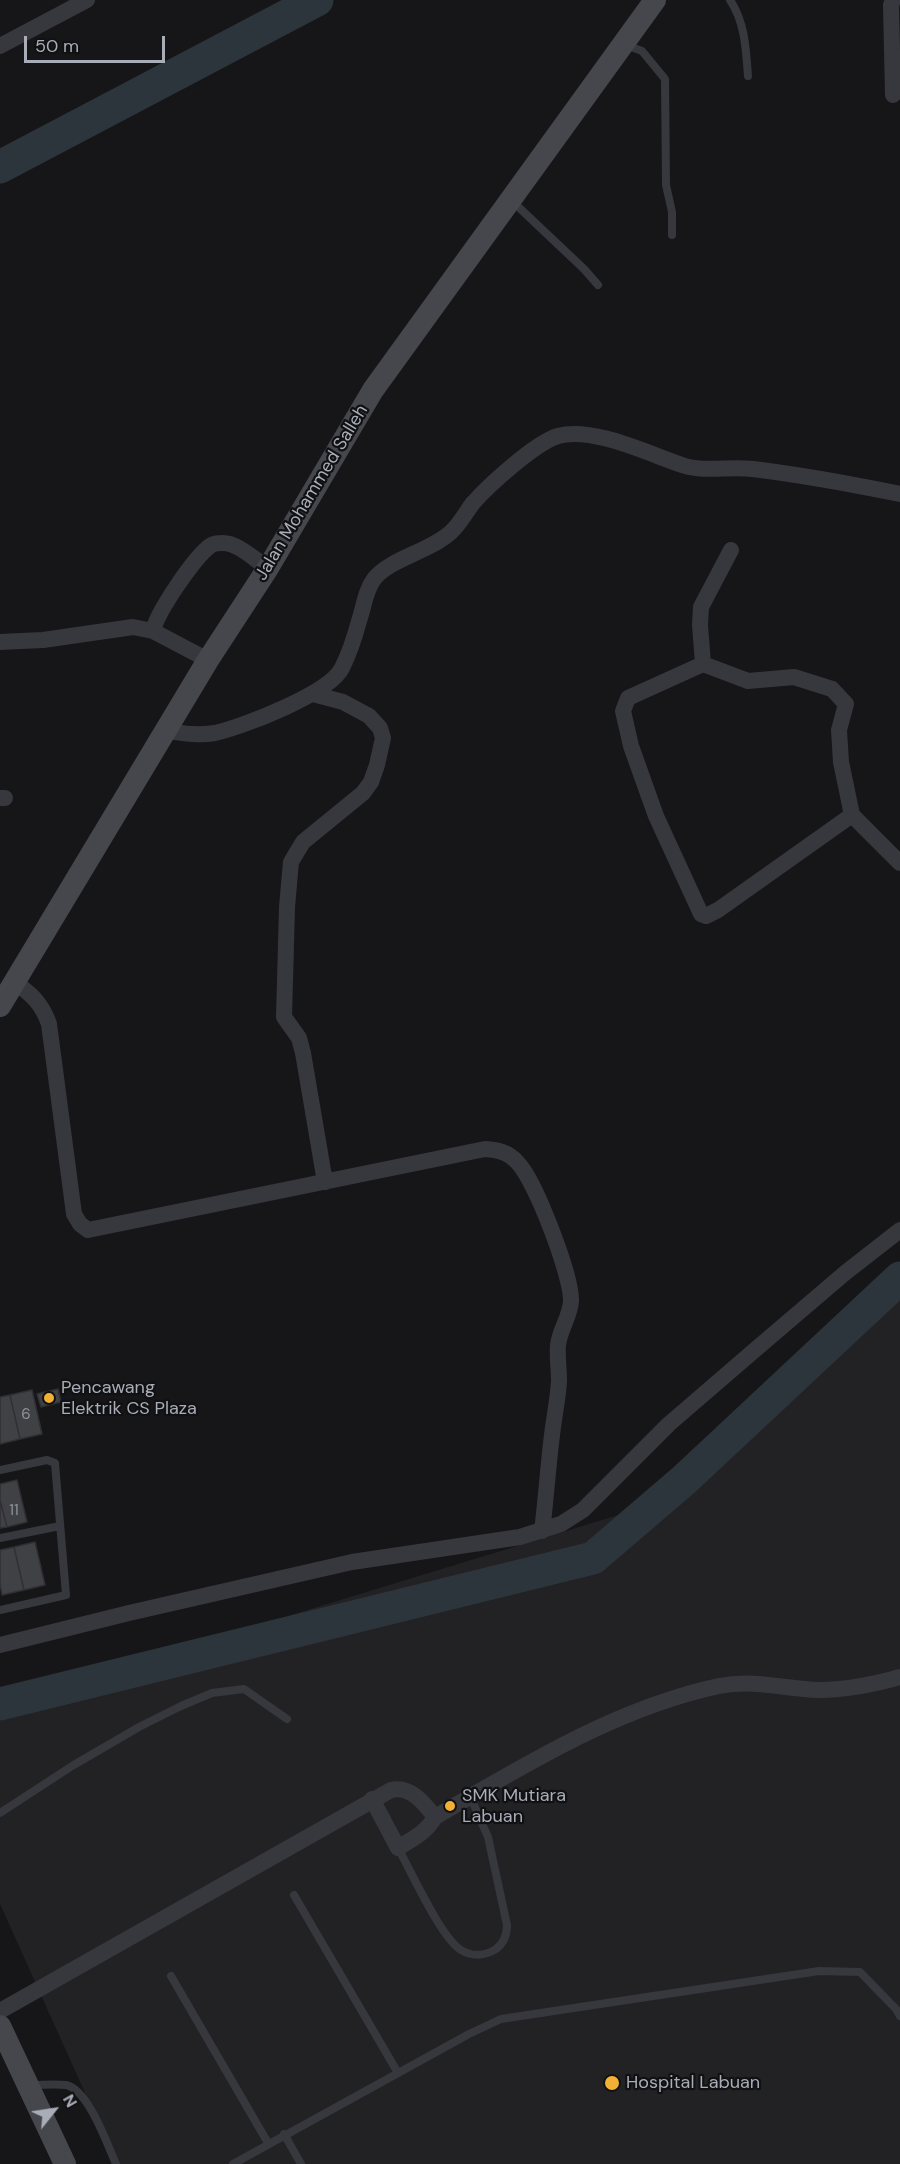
<!DOCTYPE html>
<style>
body{margin:0}
#map{position:relative;width:900px;height:2164px;overflow:hidden;background:#161618;font-family:"DM Sans",sans-serif}
canvas{display:block}
.north{position:absolute;left:24px;top:2080px;width:60px;height:60px;-webkit-text-stroke:4px #111113;paint-order:stroke;rotate:60deg;font-size:16px;font-weight:700;line-height:24px;text-align:center;color:#a8adb8}
.north::after{content:'';display:block;margin:auto;width:21px;height:27px;background:#a8adb8;clip-path:polygon(50% 0,100% 100%,50% 72%,0 100%)}
.scale{position:absolute;left:24px;top:36px;width:141px;height:27px;box-sizing:border-box;border:3px solid #a8adb8;border-top:0;padding-left:8px;font-size:18px;line-height:21px;white-space:nowrap;color:#a8adb8;-webkit-text-stroke:4px #111113;paint-order:stroke}
</style>
<div id="map">
<canvas width="900" height="2164"></canvas>
<div class="north">N</div>
<div class="scale">50 m</div>
</div>
<script>
const g = document.querySelector('canvas').getContext('2d');
g.lineJoin = 'round';
function paint(path, color) {
  g.fillStyle = color;
  g.fill(path, 'evenodd');
}
function strokePath(path, color, width, dash) {
  g.strokeStyle = color;
  g.lineWidth = width;
  g.lineCap = dash ? 'butt' : 'round';
  g.setLineDash(dash || []);
  g.stroke(path);
}
function write(font, color, halo, rows, align = 'center') {
  g.font = font + ' "DM Sans",sans-serif';
  g.lineWidth = 4.5;
  g.setLineDash([]);
  g.textBaseline = 'middle';
  g.strokeStyle = halo;
  g.fillStyle = color;
  for (const [text, x, y, turn = 0] of rows) {
    g.save();
    g.translate(x, y);
    g.rotate((+turn || 0) * Math.PI / 180);
    g.textAlign = isNaN(turn) ? turn : align;
    if (halo) g.strokeText(text, 0, 0);
    g.fillText(text, 0, 0);
    g.restore();
  }
}
paint(new Path2D(`
 M900 1280V2164H117L0 1904V1707L72 1682 625 1513Z`), '#222225');
strokePath(new Path2D(`
 M0 167 317 0
 M0 1704 593 1558 684 1480 900 1278`), '#2c353c', 33);
const building = new Path2D(`
 M58 1389 61 1402 41 1407 37 1394Z
 M32 1390 42 1434 20 1439 10 1395Z
 M10 1395 20 1439 0 1444V1397Z
 M17 1480 27 1522 7 1527 0 1500V1484Z
 M0 1500 7 1527 0 1528Z
 M35 1542 45 1585 24 1590 14 1547Z
 M14 1547 24 1590 2 1595 0 1584V1550Z`);
paint(building, '#404145');
strokePath(building, '#303034', 1.5);
strokePath(new Path2D(`
 M730 0C745 22 746 50 748 76
 M623 44 642 51 665 79 666 185 672 212V235
 M511 200 584 269 598 285
 M0 1470 47 1460 55 1463 66 1595 0 1610
 M0 1538 60 1526
 M0 1813 72 1766 139 1727 181 1706 212 1693 244 1689 287 1719
 M398 1848C411 1871 441 1938 461 1950 472 1957 485 1956 496 1949 504 1943 507 1935 507 1925L488 1837 470 1796
 M294 1895 398 2073
 M171 1976 268 2143
 M32 2085C43 2085 55 2084 66 2085 88 2089 107 2144 116 2164
 M284 2134 301 2164
 M233 2164 469 2034 501 2019 819 1971 860 1972 896 2009 900 2016`), '#37383d', 8);
strokePath(new Path2D(`
 M0 46 87 0
 M893 95 891 5 893 0
 M731 550 701 607 700 625 703 664 628 698 623 711 631 746 656 816 701 914 706 916 718 910 852 815
 M153 631 208 660
 M0 642 43 640 133 627 153 631C157 612 194 558 210 546 214 543 218 543 223 543 238 543 255 560 268 568
 M703 664 748 681 794 677 832 689 846 704 839 730 841 762 852 815 900 863
 M313 694 343 702 369 716 380 728 383 738 377 765 371 782 363 793 303 842 291 862 287 907 284 1017 299 1038 303 1053 325 1182
 M166 731C182 733 198 736 215 733 243 727 330 693 342 668 349 654 355 636 359 621 364 607 365 591 374 579 389 559 431 551 451 532 460 524 466 512 473 503 489 485 535 443 558 436 593 426 651 455 685 466 705 472 731 466 753 469 802 475 851 484 900 494
 M0 798H5
 M14 982C32 994 42 1004 49 1024L74 1214 80 1224 88 1230 485 1149C498 1150 508 1152 517 1162 535 1179 572 1277 571 1301 570 1317 560 1329 558 1345 557 1357 559 1369 559 1381 558 1399 554 1417 552 1435 548 1467 546 1499 542 1531
 M0 1645 129 1613 352 1562 520 1537 561 1524 583 1510 669 1424 756 1349 845 1273 900 1230
 M372 1799 398 1848C412 1839 427 1832 435 1817
 M0 2011 391 1790C410 1785 424 1803 435 1817 525 1765 616 1708 719 1686 756 1679 784 1689 819 1690 844 1690 877 1684 900 1677`), '#37383d', 16);
strokePath(new Path2D(`
 M0 1006 208 660 268 568 373 390 655 0
 M0 2026 65 2164`), '#45474d', 22);
for (const [x, y, r, color] of [
 [49,1398,6,"#f2b134"],
 [450,1806,6,"#f2b134"],
 [612,2083,8,"#f2b134"]
]) {
  const dot = new Path2D();
  dot.arc(x, y, r, 0, 2 * Math.PI);
  g.fillStyle = color;
  g.fill(dot);
  strokePath(dot, '#111113', 2);
}
write('15px', '#8e929b', null, [
 ["6",26,1415],
 ["11",14,1511]
]);
write('18px', '#a8adb8', '#111113', [
 ["Jalan Mohammed Salleh",312,493,-59]
]);
write('18px', '#a8adb8', '#111113', [
 ["Pencawang",61,1388],
 ["Elektrik CS Plaza",61,1409],
 ["SMK Mutiara",462,1796],
 ["Labuan",462,1817],
 ["Hospital Labuan",626,2083]
], 'left');
</script>
